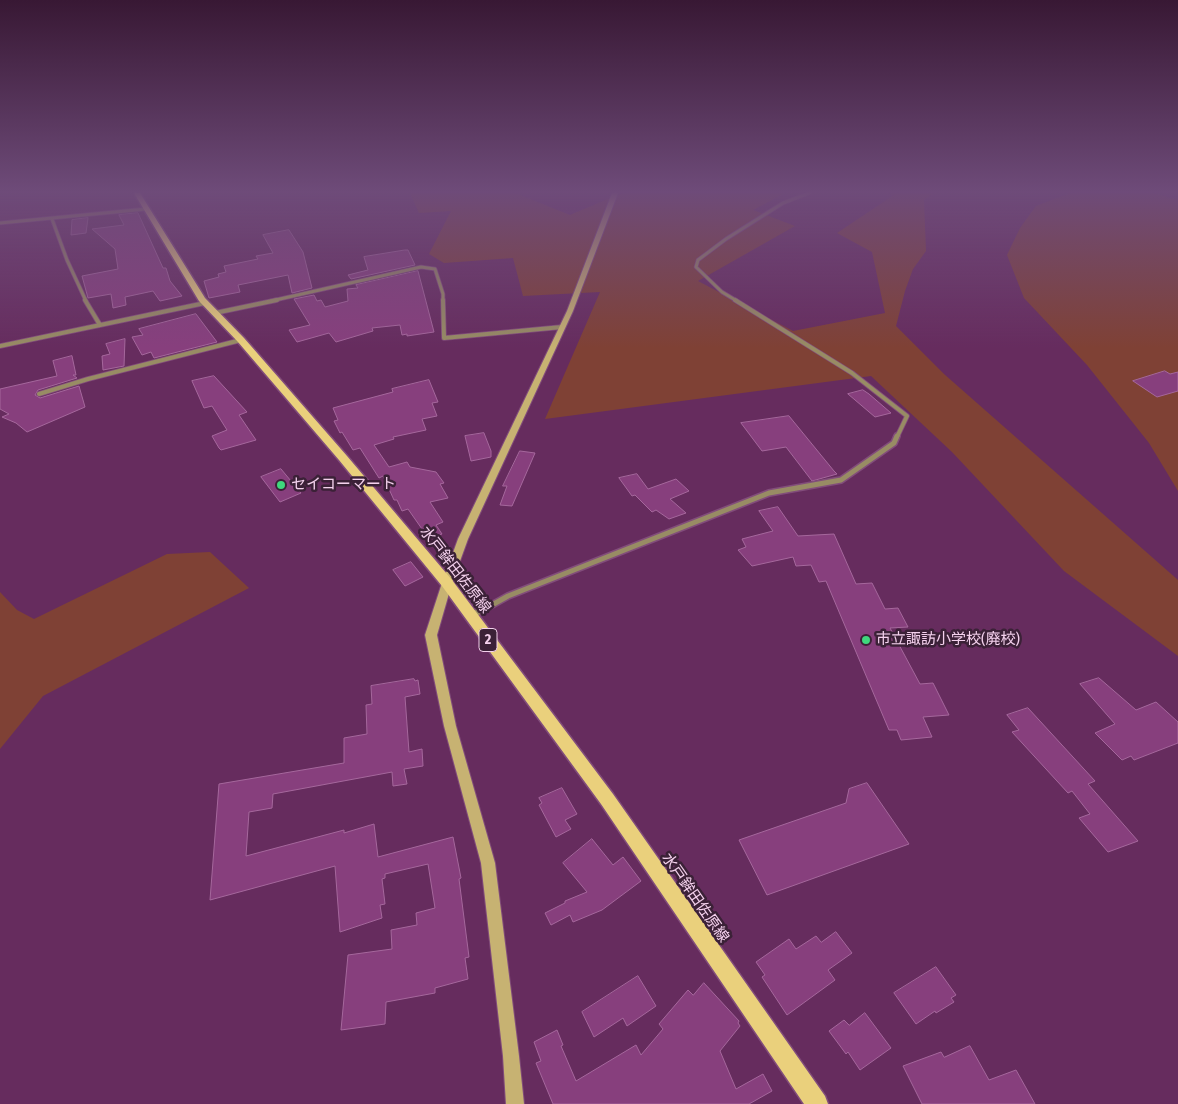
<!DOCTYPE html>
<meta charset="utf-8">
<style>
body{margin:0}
canvas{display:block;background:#662c5e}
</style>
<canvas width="1178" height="1104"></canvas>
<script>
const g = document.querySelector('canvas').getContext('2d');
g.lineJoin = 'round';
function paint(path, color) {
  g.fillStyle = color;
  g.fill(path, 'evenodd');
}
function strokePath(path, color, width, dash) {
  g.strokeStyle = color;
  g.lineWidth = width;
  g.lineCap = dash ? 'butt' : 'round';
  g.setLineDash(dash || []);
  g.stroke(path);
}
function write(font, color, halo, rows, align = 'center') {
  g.font = font + ' "Fira Sans Condensed","Noto Sans JP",sans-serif';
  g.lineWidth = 5;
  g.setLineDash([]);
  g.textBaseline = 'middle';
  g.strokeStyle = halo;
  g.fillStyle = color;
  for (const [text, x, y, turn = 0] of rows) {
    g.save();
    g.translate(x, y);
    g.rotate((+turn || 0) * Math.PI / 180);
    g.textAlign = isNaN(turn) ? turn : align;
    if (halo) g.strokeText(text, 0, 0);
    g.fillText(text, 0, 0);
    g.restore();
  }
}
paint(new Path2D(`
 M410 193H515L570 215 622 193H785L753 210 795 226 698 281 793 331 885 313 872 252 837 233 894 195 887 193H933L924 200 926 251 913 269 905 291 896 326 944 374 1178 580V656L1064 571 952 452 871 376 545 419 600 292 523 296 513 258 444 263 429 254 451 211 419 213Z
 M1071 193H1153L1178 200V491L1149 443 1087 365 1024 298 1007 255 1020 228 1036 206Z
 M210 552 249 588 43 696 0 749V592L17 610 34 619 167 554Z`), '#7f4135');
const building = new Path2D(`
 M138 213 163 268H166L170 281 182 296 160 301 153 291 125 297 126 305 113 308 111 294 88 298 82 276 118 269 115 249 92 229 124 225 119 215Z
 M88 218 86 233 71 235 72 220Z
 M289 230 303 252 312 288 292 293 288 275 238 285 240 292 209 298 204 281 219 277 218 274 226 272 224 266 258 259 256 256 273 253 263 235Z
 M405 250H408L415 265 351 279 348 275 368 270 364 257Z
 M418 271 434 332 407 336V334L402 335 400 325 372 328 373 331 336 342 329 333 297 342 289 330 310 325 294 299 314 295 317 301 321 300 325 307 348 301 347 289 358 288 356 285Z
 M196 314 217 342 154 358 151 352 142 355 132 337 143 335 139 329Z
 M125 339 124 366 103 370 102 356 110 354 106 344Z
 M72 356 76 375H73L77 378 38 390 35 395 40 398 79 386 85 407 27 432 16 423 2 417 9 414 0 409V389L57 376 53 361Z
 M1165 371 1170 374 1178 372V391L1157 397 1133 381Z
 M214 376 247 412 239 415 256 440 221 450 219 448 212 436 227 430 212 406 204 408 192 381Z
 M429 380 438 402 432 403 437 416 422 419 426 430 393 437 394 439 374 445 389 467 407 462 410 467 436 472 444 483 440 484 448 498 430 502 443 522 436 525 442 534 429 539 408 509 402 511 397 500H394L383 476 379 478 360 448 353 450 342 432 340 433 334 421 338 420 333 408 393 392 392 389Z
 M863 390 869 394 891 413 875 417 848 394Z
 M789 416 834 471 837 474 812 481 786 447 762 451 741 423Z
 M484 433 491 451V457L471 461 465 436Z
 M520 451 535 453 512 506 500 505 507 486H503Z
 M281 469 301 493 280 502 261 477Z
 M637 474 648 489 676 479 689 491 670 499 686 513 669 519 656 510 652 512 635 495 632 496 619 478Z
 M778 507 798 536 834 534 856 584 872 583 885 609 898 608 908 627 890 628 920 684 933 683 949 715 923 717 932 737 901 740 897 730H889L826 581 819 582 811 565 796 566 793 557 752 566 738 550 746 547 742 539 773 531 759 511Z
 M411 562 423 577 405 586 393 570Z
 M1099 678 1136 710 1156 702 1178 722V743L1134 760 1131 756 1122 760 1095 733 1115 724 1080 684Z
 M414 679 415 681 418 680 420 694 405 697 409 752 422 749 423 766 404 769 407 784 393 786 392 772 273 794 272 808 249 812 246 856 344 830V833L374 824 378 857 453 837 461 878 459 879 469 957 465 958 468 979 435 988V993L386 1002 385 1024 341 1030 348 955 392 949 391 930 417 925 416 913 435 908 428 864 385 874V878L382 879 385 904 380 905 382 918 340 932 335 866 210 900 219 784 344 763V738L367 734 366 705 372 704 371 686Z
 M1028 708 1095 781 1088 784 1138 841 1108 852 1079 818 1090 814 1072 791 1068 793 1012 732 1019 730 1007 715Z
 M867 783 909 844 767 895 739 840 846 803 849 789Z
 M562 788 577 814 565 820 571 829 556 837 539 805 542 803 539 798Z
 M592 839 613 865 623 857 641 881 602 910 573 922 570 915 551 925 545 913 565 903V901L587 892 563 863Z
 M836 932 852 953 828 970 835 980 787 1015 762 977 765 975 756 962 789 939 796 949 816 936 821 942Z
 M936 967 956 995 951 998 954 1002 936 1013 935 1011 916 1024 894 993Z
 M638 976 656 1006 627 1026 623 1018 594 1037 582 1012Z
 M704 983 739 1021 738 1023 740 1026 720 1051 736 1089 763 1074 772 1091 749 1104H553L536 1063 541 1061 534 1042 557 1030 563 1045 561 1046 576 1081 636 1045 641 1055 663 1029 659 1024 688 990 693 995Z
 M865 1013 891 1048 860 1070 848 1052 846 1054 829 1031 844 1020 849 1025Z
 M970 1046 989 1080 1016 1070 1035 1104H922L903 1066 941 1052 944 1057Z`);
paint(building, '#873f7d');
strokePath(building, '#a5679c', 1);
const streetFar3 = new Path2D(`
 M52 219 67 260 86 301
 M0 223 146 209
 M271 301 421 267 435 269 443 294V301
 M737 301 722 292 696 267 698 260 726 239 783 203 809 193`);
const streetFar2 = new Path2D(`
 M85 300 100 325
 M443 300 444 338 562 327
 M735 300 852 373 907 416 897 437
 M215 313 277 300
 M0 346 205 303
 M39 394 88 379 241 340`);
const streetFar1 = new Path2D(`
 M483 610 508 596 769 493 841 480 894 443 897 436`);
const street = new Path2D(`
 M471 616 485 608`);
const secondary = new Path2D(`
 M612 193H618L573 311 468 539 452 583 437 635 456 726 495 863 519 1056 524 1104H506L503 1056 481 863 444 726 425 635 442 583 458 539 567 311Z`);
const primary = new Path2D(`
 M134 193H140L205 298 244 338 347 456 452 580 613 794 825 1096 828 1104H804L601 804 442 586 339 460 238 342 199 301Z`);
strokePath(streetFar3, '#824d7b', 4.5);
strokePath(streetFar2, '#824d7b', 5.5);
strokePath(streetFar1, '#824d7b', 8);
strokePath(street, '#824d7b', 9);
strokePath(secondary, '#824d7b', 2);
strokePath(primary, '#824d7b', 3);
strokePath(streetFar3, '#988c64', 3);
strokePath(streetFar2, '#988c64', 4);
strokePath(streetFar1, '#988c64', 5);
strokePath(street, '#988c64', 6);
paint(secondary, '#c7b272');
paint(primary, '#ead07c');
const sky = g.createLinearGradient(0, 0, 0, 348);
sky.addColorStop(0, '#381834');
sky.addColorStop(0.55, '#6e4b79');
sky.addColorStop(1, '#6e4b7900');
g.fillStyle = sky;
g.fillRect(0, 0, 1178, 348);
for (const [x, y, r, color] of [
 [281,485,5,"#3fd77d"],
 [866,640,5,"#3fd77d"]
]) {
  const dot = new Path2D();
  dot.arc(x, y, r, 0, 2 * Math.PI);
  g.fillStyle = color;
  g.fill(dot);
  strokePath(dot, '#3b2137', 2);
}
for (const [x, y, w] of [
 [488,640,18]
]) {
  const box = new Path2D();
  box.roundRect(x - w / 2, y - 11.5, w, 23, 4);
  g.fillStyle = '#3b2137';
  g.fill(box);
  strokePath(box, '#f4d1ed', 1);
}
write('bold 14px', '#f4d1ed', null, [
 ["2",488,640]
]);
write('15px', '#f4d1ed', '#3b2137', [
 ["セイコーマート",291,485],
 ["市立諏訪小学校(廃校)",876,640]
], 'left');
write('15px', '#f4d1ed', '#3b2137', [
 ["水戸鉾田佐原線",455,570,52],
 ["水戸鉾田佐原線",695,898,55]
]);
</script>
